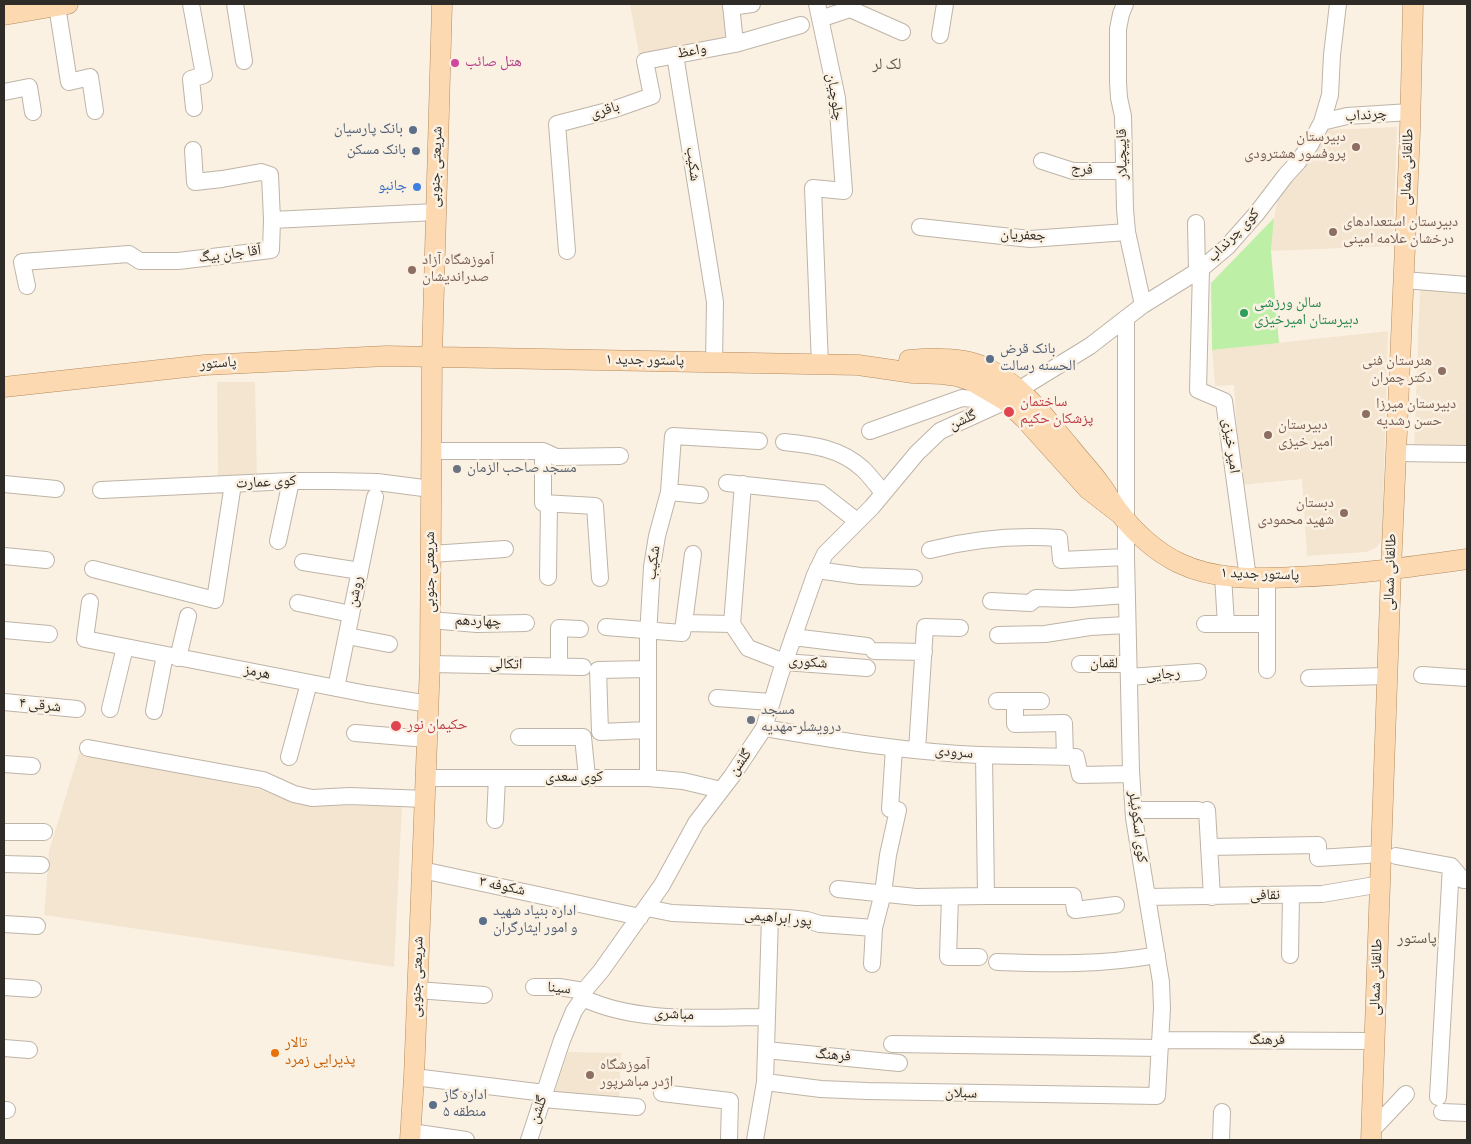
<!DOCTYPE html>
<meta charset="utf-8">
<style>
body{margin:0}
#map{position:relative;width:1471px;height:1144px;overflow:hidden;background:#fbf1e3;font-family:"Source Sans 3",sans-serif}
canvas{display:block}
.frame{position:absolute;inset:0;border:5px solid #2f2b26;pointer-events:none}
</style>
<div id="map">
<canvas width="1471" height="1144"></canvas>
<div class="frame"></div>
</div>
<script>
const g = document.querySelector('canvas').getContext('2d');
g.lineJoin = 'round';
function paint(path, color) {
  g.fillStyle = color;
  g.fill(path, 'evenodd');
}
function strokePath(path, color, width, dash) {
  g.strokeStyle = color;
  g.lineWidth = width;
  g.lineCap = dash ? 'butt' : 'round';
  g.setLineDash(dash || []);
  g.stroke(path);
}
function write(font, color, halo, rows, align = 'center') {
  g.font = font + ' "Source Sans 3","Noto Naskh Arabic",sans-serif';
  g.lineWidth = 5;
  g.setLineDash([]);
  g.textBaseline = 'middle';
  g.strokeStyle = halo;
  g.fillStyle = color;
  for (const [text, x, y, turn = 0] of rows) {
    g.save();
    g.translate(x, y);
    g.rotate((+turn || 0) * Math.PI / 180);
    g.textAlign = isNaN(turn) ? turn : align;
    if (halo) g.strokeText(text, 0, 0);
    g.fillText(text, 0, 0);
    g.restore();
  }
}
paint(new Path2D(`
 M630 4H725L730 40 639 54Z
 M1397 127 1393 246 1271 251 1274 218 1278 197 1325 130Z
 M1420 289 1467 294V449L1414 448Z
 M1388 331 1382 540 1376 548 1366 552 1307 556 1302 479 1241 485 1234 385 1215 386 1212 350Z
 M217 382H255L257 477 218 479Z
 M79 753 259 789 285 799 327 805 402 806 394 967 44 915 49 851Z
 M568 1052 621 1053 619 1103 553 1097Z`), '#f4e5d1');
paint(new Path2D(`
 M1274 218 1271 251 1279 343 1212 350 1211 283Z`), '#bdefa6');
const minor = new Path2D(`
 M191 4 204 75 191 79 194 108
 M235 4 244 61
 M817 4 837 98 844 191 813 188 820 365
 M1125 4 1121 14 1118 29V82L1119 98 1123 116 1125 209 1127 232 1143 305
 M57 6 69 82 90 77 95 111
 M731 7 752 4
 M820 19 850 9 902 32
 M940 35 945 4
 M735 44 801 25
 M675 55 715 302 714 363
 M4 92 29 87 33 112
 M1322 122 1347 116 1410 112
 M193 150 195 182 222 179 261 172 270 175 272 220
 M1042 161 1073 171H1123
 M1196 223 1197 271
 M920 227 1030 239 1127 232
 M567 251 557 124 615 109 652 96 645 61 735 44 731 4
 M1201 269 1198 390 1224 401 1248 578
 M1404 280 1467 285
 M27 286 22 262 129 254 140 261H178L271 250 272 220 436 212
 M870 431 962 398 1003 401
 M784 442C813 445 840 448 863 469 870 476 877 485 883 493
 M432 451H543L556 457 620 456
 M543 451V503L595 506 600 578
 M1396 453 1467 454
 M727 483 821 493 857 521
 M4 484 56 489
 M101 490 291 481H332L377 482 431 489
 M669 492 700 495
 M278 541 291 481
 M930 550C972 539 1015 535 1059 538L1061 560 1126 557V318
 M431 554 505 549
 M4 556 46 560
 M303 562 360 571
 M93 569 215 600 233 484
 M817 570 860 576 914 578
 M1223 576 1226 624
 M548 577 549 503
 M1267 578V670
 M991 601 1030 603 1036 598 1071 599 1127 595
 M90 602 85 639 367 694 429 704
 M298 603 351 614
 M430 620 477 624 526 623
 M684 623 693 554
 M732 624 743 484
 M1205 624H1267
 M606 627 682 633 684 623 732 624 748 648 784 662 867 668
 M4 630 49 634
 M998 635 1045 634 1090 627 1127 625
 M347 636 389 644
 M793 637 867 646
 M874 651 924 652
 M178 658 188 616
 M430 664 583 667
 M1080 664H1128
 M559 666V628L580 629
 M648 669 598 670 600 732 648 730
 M1422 675 1467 678
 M1129 677 1198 672
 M1309 678 1388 676
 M336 688 375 497
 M717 698 771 702
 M997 701H1041
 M1015 701V724L1064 723 1065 757
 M4 702 77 709
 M110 709 125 647
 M154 711 165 655
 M764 728C836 740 907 752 980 755 1012 756 1044 756 1076 757L1080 775 1131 774
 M355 733 427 739
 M519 737H583L587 777
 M88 748 263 780 294 794 312 798 350 796 425 799
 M917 750 925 627 960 628
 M289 757 309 683
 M4 764 32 766
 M425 778H648L683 781 721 790
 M648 778V636L652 567 657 536 669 492 673 436 759 441
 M1134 810H1198
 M1207 810 1212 897
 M495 820 497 778
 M4 832H44
 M1209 847 1318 845V858L1382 854
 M1396 856 1451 866 1463 880H1467
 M4 864 41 865
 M422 870 640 917
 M838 889 916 897 986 896 984 755
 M986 896H1073L1075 910 1116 905
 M950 897 948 957H979
 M1147 897 1322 894 1381 884
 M647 908 672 913 788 918 807 920 820 924 874 928
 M4 924 37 926
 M1290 955 1291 896
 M997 962C1051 964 1103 965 1157 955
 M872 964 874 928 883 893 888 855 898 810 890 809 894 748
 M4 987 33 989
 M534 987H559L584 991
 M417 990 484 995
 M583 998C638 1024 707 1017 767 1017
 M1160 1040 1374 1041
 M892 1044 1160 1048
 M4 1048 29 1050
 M766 1050 899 1063
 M414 1077 545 1093
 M765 1082 821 1089 867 1091 1157 1096 1162 1008 1161 982 1134 818 1131 771 1126 557
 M662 1093 730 1101 729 1140
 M1438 1097 1451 866
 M543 1099 637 1107
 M4 1110H7
 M1442 1112 1467 1113
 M1371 1131 1406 1094
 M411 1132 466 1140
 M529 1140 562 1040 574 1011 583 998 584 991 601 971 662 885 696 823 732 776 764 728 780 675 815 575 825 554 872 507 917 453 940 431 1006 401 1020 389 1090 346 1143 305 1201 269 1227 247 1257 213 1286 175 1298 162 1310 145 1322 122 1330 95 1332 55 1338 4
 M755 1140 765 1082 770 917
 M1221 1140 1222 1112`);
const major = new Path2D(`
 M4 15 68 4
 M909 360C932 358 963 357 984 367 1020 383 1044 416 1069 446 1079 459 1091 471 1100 484 1107 493 1112 503 1119 512 1134 532 1156 552 1179 563 1214 580 1256 579 1294 577 1353 575 1410 567 1467 559
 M4 387 205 365 386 356 858 365 913 373 942 374 957 376 972 381 1006 401 1024 418 1088 489 1119 513
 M410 1140 414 1077 430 664 432 357 442 4
 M1371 1140 1391 570 1410 131 1413 4`);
strokePath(minor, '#beb4a7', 18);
strokePath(major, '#b38b5f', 21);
strokePath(minor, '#fff', 16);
strokePath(major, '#fcd9b1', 20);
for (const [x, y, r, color] of [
 [455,63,5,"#d1479c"],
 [413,130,5,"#5c6f8a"],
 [1356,147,5,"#8d6e63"],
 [416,151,5,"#5c6f8a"],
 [417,187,5,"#3f7fe0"],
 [1333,232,5,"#8d6e63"],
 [412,270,5,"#8d6e63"],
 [1244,313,5,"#2e9e5b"],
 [990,359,5,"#5c6f8a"],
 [1442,371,5,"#8d6e63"],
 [1009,412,6,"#e0444e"],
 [1366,414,5,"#8d6e63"],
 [1268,435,5,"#8d6e63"],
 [457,469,5,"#6b7280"],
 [1344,513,5,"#8d6e63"],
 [751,720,5,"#6b7280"],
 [396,726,6,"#e0444e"],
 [483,921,5,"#5c6f8a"],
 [275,1053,5,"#e8710a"],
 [590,1075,5,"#8d6e63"],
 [433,1105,5,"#5c6f8a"]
]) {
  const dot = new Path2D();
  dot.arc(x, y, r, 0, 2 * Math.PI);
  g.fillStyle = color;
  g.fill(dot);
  strokePath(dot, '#fbf1e3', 2);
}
write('15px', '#2f2b26', '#fbf1e3', [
 ["واعظ",692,52,-11],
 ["چلوچیان",834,97,81],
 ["باقری",605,111,-16],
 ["چرنداب",1366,116,-5],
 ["قاپیچیلار",1123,154,-91],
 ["شکیب",692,164,83],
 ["شریعتی جنوبی",437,167,-88],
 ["طالقانی شمالی",1408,167,-88],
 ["فرج",1082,170,5],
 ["جعفریان",1023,236,2],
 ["کوی چرنداب",1234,236,-46],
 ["آقا جان بیگ",230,255,-7],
 ["پاستور جدید ۱",645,361,1],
 ["پاستور",218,364,-4],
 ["گلشن",963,421,-25],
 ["امیر خیزی",1230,446,82],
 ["کوی عمارت",266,483,-3],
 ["شکیب",654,563,-83],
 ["شریعتی جنوبی",431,572,-90],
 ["طالقانی شمالی",1391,572,-88],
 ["پاستور جدید ۱",1260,575,2],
 ["روشن",356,592,-79],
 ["چهاردهم",478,622,2],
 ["شکوری",808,663,5],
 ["لقمان",1104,664,1],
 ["اتکالی",506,665,1],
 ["هرمز",257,673,11],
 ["رجایی",1163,675,-4],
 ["۴ شرقی",40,706,6],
 ["سرودی",954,753,5],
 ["گلشن",741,763,-55],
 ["کوی سعدی",574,778],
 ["کوی اسکوئیلر",1137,827,83],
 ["شکوفه ۳",502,887,12],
 ["نقافی",1265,896,-1],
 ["پور ابراهیمی",778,919,6],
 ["شریعتی جنوبی",418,977,-88],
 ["طالقانی شمالی",1377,977,-88],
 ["سینا",559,989,5],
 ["مباشری",674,1015,3],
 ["فرهنگ",1267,1041],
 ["فرهنگ",833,1056,5],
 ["سبلان",961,1094,1],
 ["گلشن",539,1110,-71]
]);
write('15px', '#b23c85', '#fbf1e3', [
 ["هتل صائب",465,63]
], 'left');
write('15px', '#4e5e75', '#fbf1e3', [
 ["بانک پارسیان",403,130,"right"],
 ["بانک مسکن",406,151,"right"],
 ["بانک قرض",1000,350],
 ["الحسنه رسالت",1000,367],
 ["اداره بنیاد شهید",493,912],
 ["و امور ایثارگران",493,929],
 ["اداره گاز",443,1096],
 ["منطقه ۵",443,1113]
], 'left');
write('15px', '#785e54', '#fbf1e3', [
 ["دبیرستان",1346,138,"right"],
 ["پروفسور هشترودی",1346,155,"right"],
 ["دبیرستان استعدادهای",1343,223],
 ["درخشان علامه امینی",1343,240],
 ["آموزشگاه آزاد",422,261],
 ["صدراندیشان",422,278],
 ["هنرستان فنی",1432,362,"right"],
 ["دکتر چمران",1432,379,"right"],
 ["دبیرستان میرزا",1376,405],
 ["حسن رشدیه",1376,422],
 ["دبیرستان",1278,426],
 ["امیر خیزی",1278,443],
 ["دبستان",1334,504,"right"],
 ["شهید محمودی",1334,521,"right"],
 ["آموزشگاه",600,1066],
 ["اژدر مباشرپور",600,1083]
], 'left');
write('15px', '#366cbe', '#fbf1e3', [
 ["جانبو",407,187]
], 'right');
write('15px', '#27864d', '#fbf1e3', [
 ["سالن ورزشی",1254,304],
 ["دبیرستان امیرخیزی",1254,321]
], 'left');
write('15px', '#be3a42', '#fbf1e3', [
 ["ساختمان",1020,403],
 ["پزشکان حکیم",1020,420],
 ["حکیمان نور",407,726]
], 'left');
write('15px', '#5b616d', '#fbf1e3', [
 ["مسجد صاحب الزمان",467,469],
 ["مسجد",761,711],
 ["درویشلر-مهدیه",761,728]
], 'left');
write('15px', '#c56008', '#fbf1e3', [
 ["تالار",285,1044],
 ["پذیرایی زمرد",285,1061]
], 'left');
write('16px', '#5f564a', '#fbf1e3', [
 ["لک لر",887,65],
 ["پاستور",1417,939]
]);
</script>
